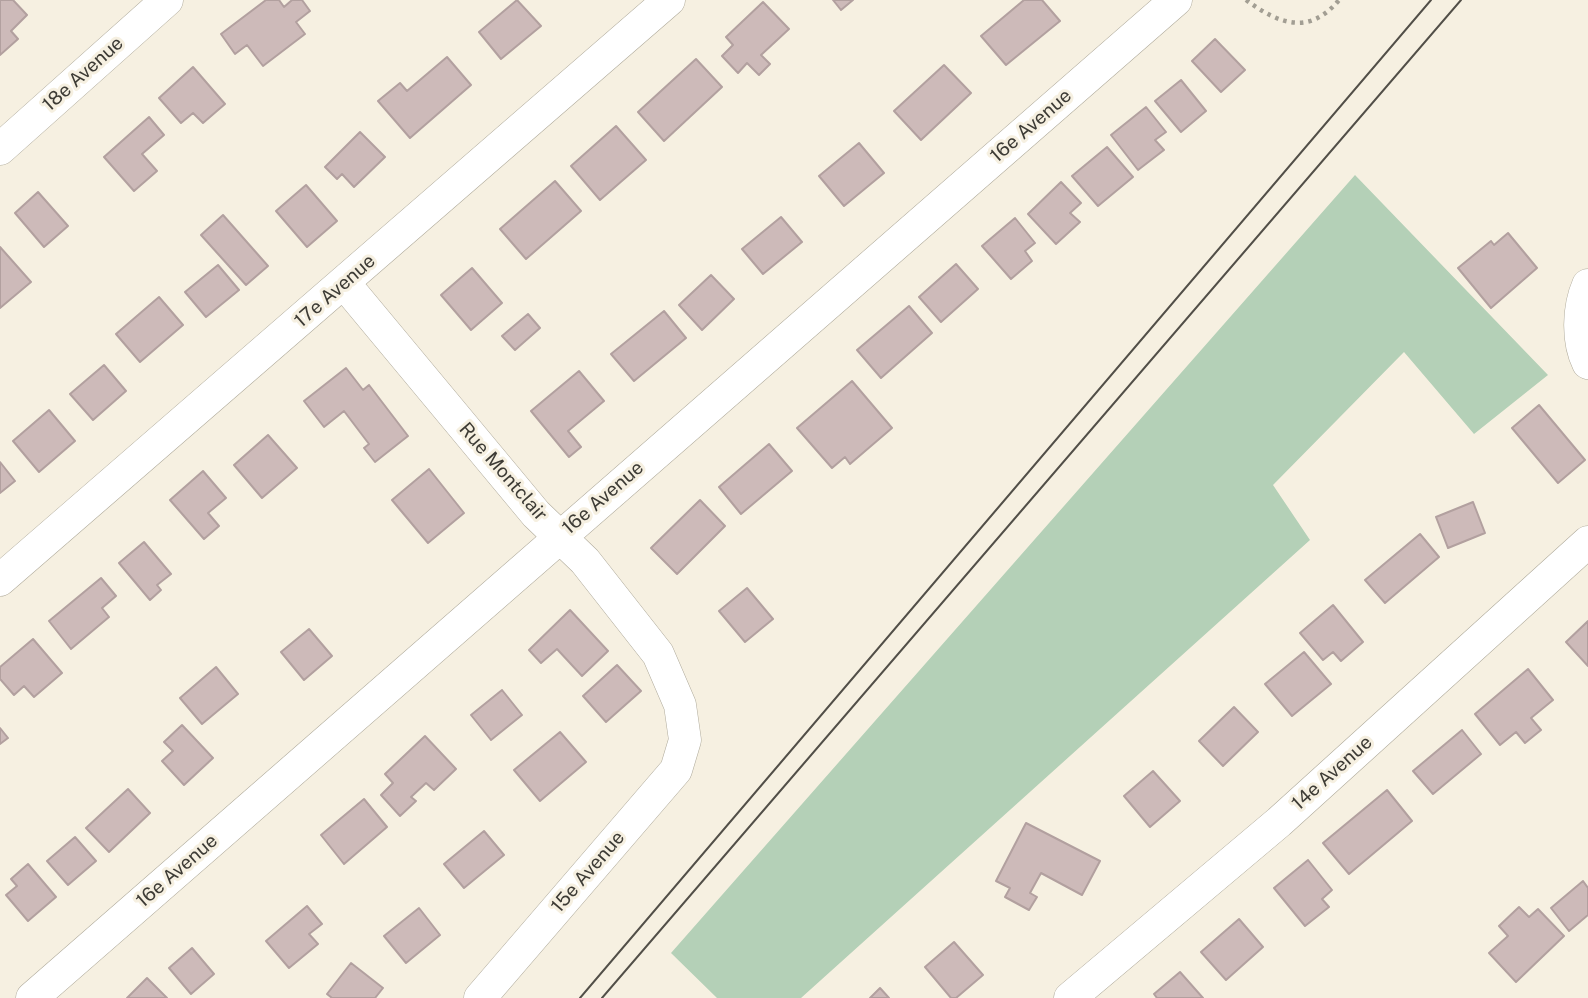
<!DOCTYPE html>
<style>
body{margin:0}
canvas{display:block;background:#f6f0e1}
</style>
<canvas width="1588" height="998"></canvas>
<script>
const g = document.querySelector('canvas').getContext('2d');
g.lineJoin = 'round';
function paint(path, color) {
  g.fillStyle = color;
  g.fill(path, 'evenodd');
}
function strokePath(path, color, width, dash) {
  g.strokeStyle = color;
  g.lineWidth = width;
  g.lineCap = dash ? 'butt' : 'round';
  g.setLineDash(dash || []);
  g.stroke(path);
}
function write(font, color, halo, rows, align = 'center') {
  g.font = font + ' "Public Sans",sans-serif';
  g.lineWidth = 6;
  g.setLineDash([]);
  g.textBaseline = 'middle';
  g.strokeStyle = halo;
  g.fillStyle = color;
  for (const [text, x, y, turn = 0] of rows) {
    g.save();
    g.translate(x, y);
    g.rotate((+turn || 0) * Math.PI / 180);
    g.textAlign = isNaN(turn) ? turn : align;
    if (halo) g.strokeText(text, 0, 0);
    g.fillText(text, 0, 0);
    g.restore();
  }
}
paint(new Path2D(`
 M1355 175 1548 375 1474 434 1404 352 1273 485 1310 540 801 998H717L671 953Z`), '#b4d0b7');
const building = new Path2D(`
 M0 0H13L27 15 11 31 18 39 0 55Z
 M266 0H279L284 7 292 0H302L310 11 296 22 305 34 263 66 247 45 235 54 221 34Z
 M517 0 541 26 501 59 479 32Z
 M833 0H853L841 10Z
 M1024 0H1042L1060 21 1006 65 981 36Z
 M763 2 789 29 761 55 770 64 759 75 747 63 738 73 722 56 733 45 726 37Z
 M1215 39 1245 70 1221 92 1192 61Z
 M447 57 471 85 410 138 378 101 400 83 407 91Z
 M696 59 722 87 664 141 638 112Z
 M944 65 971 93 921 140 894 111Z
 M193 67 225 104 203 123 193 113 181 123 159 98Z
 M1181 80 1206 111 1181 132 1155 101Z
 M1146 107 1166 132 1155 140 1164 150 1138 170 1111 135Z
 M149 117 164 135 142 154 157 171 134 191 104 157Z
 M616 126 646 160 600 200 571 166Z
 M360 132 385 157 354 187 342 174 337 179 325 167Z
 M859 143 884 173 844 206 819 176Z
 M1107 147 1133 177 1098 206 1072 176Z
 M555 181 581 211 526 259 500 229Z
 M1061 182 1081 203 1070 213 1080 222 1056 244 1028 214Z
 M306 185 337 221 307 247 276 211Z
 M38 192 68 226 44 247 15 213Z
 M223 215 268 266 246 285 201 235Z
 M781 217 802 242 763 274 742 249Z
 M1015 218 1035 243 1025 251 1032 261 1011 279 982 246Z
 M1508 233 1537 268 1491 308 1458 268 1491 241 1494 245Z
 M0 247 31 282 0 308Z
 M956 264 978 289 941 322 919 297Z
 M218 265 239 290 206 317 185 292Z
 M472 268 502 303 471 330 441 295Z
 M711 275 734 299 702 330 679 305Z
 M159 297 183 325 140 362 116 334Z
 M909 306 932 333 881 378 857 350Z
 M664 311 686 338 634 381 611 354Z
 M528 314 540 328 515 350 502 336Z
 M104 365 126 391 93 420 70 394Z
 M346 368 363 390 369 385 408 436 375 462 364 448 369 444 344 411 324 427 304 401Z
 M579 371 604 401 568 431 581 447 569 457 531 411Z
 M852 381 892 428 850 464 845 457 832 468 797 428Z
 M1539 405 1585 460 1558 483 1512 428Z
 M49 410 75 441 39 472 13 441Z
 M268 435 297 468 262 498 234 465Z
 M769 444 792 471 741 514 719 487Z
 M0 462 15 481 0 493Z
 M429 469 464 513 428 543 392 500Z
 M203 471 226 498 208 513 219 526 204 539 170 500Z
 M700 500 725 526 677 574 651 548Z
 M1473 502 1485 533 1448 548 1436 517Z
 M1420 534 1439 557 1385 603 1365 580Z
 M144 542 171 574 157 585 161 590 150 600 119 563Z
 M101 578 116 596 102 608 109 617 71 649 49 621Z
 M747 588 773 619 745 642 719 611Z
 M1333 605 1363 642 1341 661 1333 652 1323 660 1300 633Z
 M570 610 608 651 582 676 557 649 541 663 529 650Z
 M1588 621V666L1566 642Z
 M309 629 332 656 304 680 281 652Z
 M33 639 62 673 34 697 24 686 14 695 0 679V667Z
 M1304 652 1331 684 1292 716 1265 684Z
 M617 665 641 691 606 722 583 696Z
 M216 667 238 694 202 724 180 698Z
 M1528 669 1553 700 1531 718 1541 730 1525 743 1516 732 1500 745 1475 714Z
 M502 690 522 715 491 740 471 715Z
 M1234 707 1258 732 1223 766 1199 741Z
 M182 725 213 758 184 785 162 761 173 751 164 742Z
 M0 728 8 738 0 744Z
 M1462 730 1481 754 1433 794 1413 771Z
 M560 732 586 762 540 801 514 770Z
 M425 736 456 769 434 790 426 783 411 797 416 801 400 816 381 795 393 783 385 774Z
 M1153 771 1180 801 1150 827 1124 796Z
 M128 789 150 813 109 852 86 828Z
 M1387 790 1412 821 1349 874 1323 843Z
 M364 799 387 827 344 864 321 835Z
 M1026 823 1100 861 1082 895 1041 873 1030 893 1037 897 1029 910 1005 897 1010 888 996 881Z
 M484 831 504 855 464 888 444 864Z
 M75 837 96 861 68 885 47 861Z
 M1308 860 1332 890 1322 899 1329 907 1305 926 1274 888Z
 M28 864 56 897 28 921 6 895 17 886 11 879Z
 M1583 881 1588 888V915L1569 931 1551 908Z
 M307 906 322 924 309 934 318 944 289 968 266 941Z
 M1519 907 1529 917 1538 909 1564 936 1516 982 1489 953 1508 936 1499 926Z
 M419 908 440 935 406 963 384 936Z
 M1239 919 1263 947 1226 980 1201 952Z
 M954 942 983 975 956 998H951L925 967Z
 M192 948 214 974 191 994 169 968Z
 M351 963 383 988 375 998H332L327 994Z
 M1180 972 1203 998H1157L1154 994Z
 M147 978 167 998H127Z
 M880 988 889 998H870Z`);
paint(building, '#cdbab9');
strokePath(building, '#b2a09f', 2);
const minor = new Path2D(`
 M0 149 167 0
 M344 283 536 514 585 561 658 654 680 705 685 740 676 770 480 998
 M1588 285C1578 308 1577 341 1588 363
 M0 580 669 0
 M32 998 1176 0
 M1070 998 1279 822 1588 542`);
strokePath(minor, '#afaa9b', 33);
strokePath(new Path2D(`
 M1246 0C1279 24 1309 36 1339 0`), '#a29e93', 4.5, [3.5, 5]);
strokePath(minor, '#fff', 32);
strokePath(new Path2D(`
 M580 998 1431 0
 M602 998 1461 0`), '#524f48', 2);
write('19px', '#3d3b35', '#f6f0e1', [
 ["18e Avenue",83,74,-42],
 ["16e Avenue",1031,126,-41],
 ["17e Avenue",335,291,-41],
 ["Rue Montclair",503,472,49],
 ["16e Avenue",603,498,-41],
 ["14e Avenue",1332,773,-42],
 ["16e Avenue",177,871,-41],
 ["15e Avenue",588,872,-49]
]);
</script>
